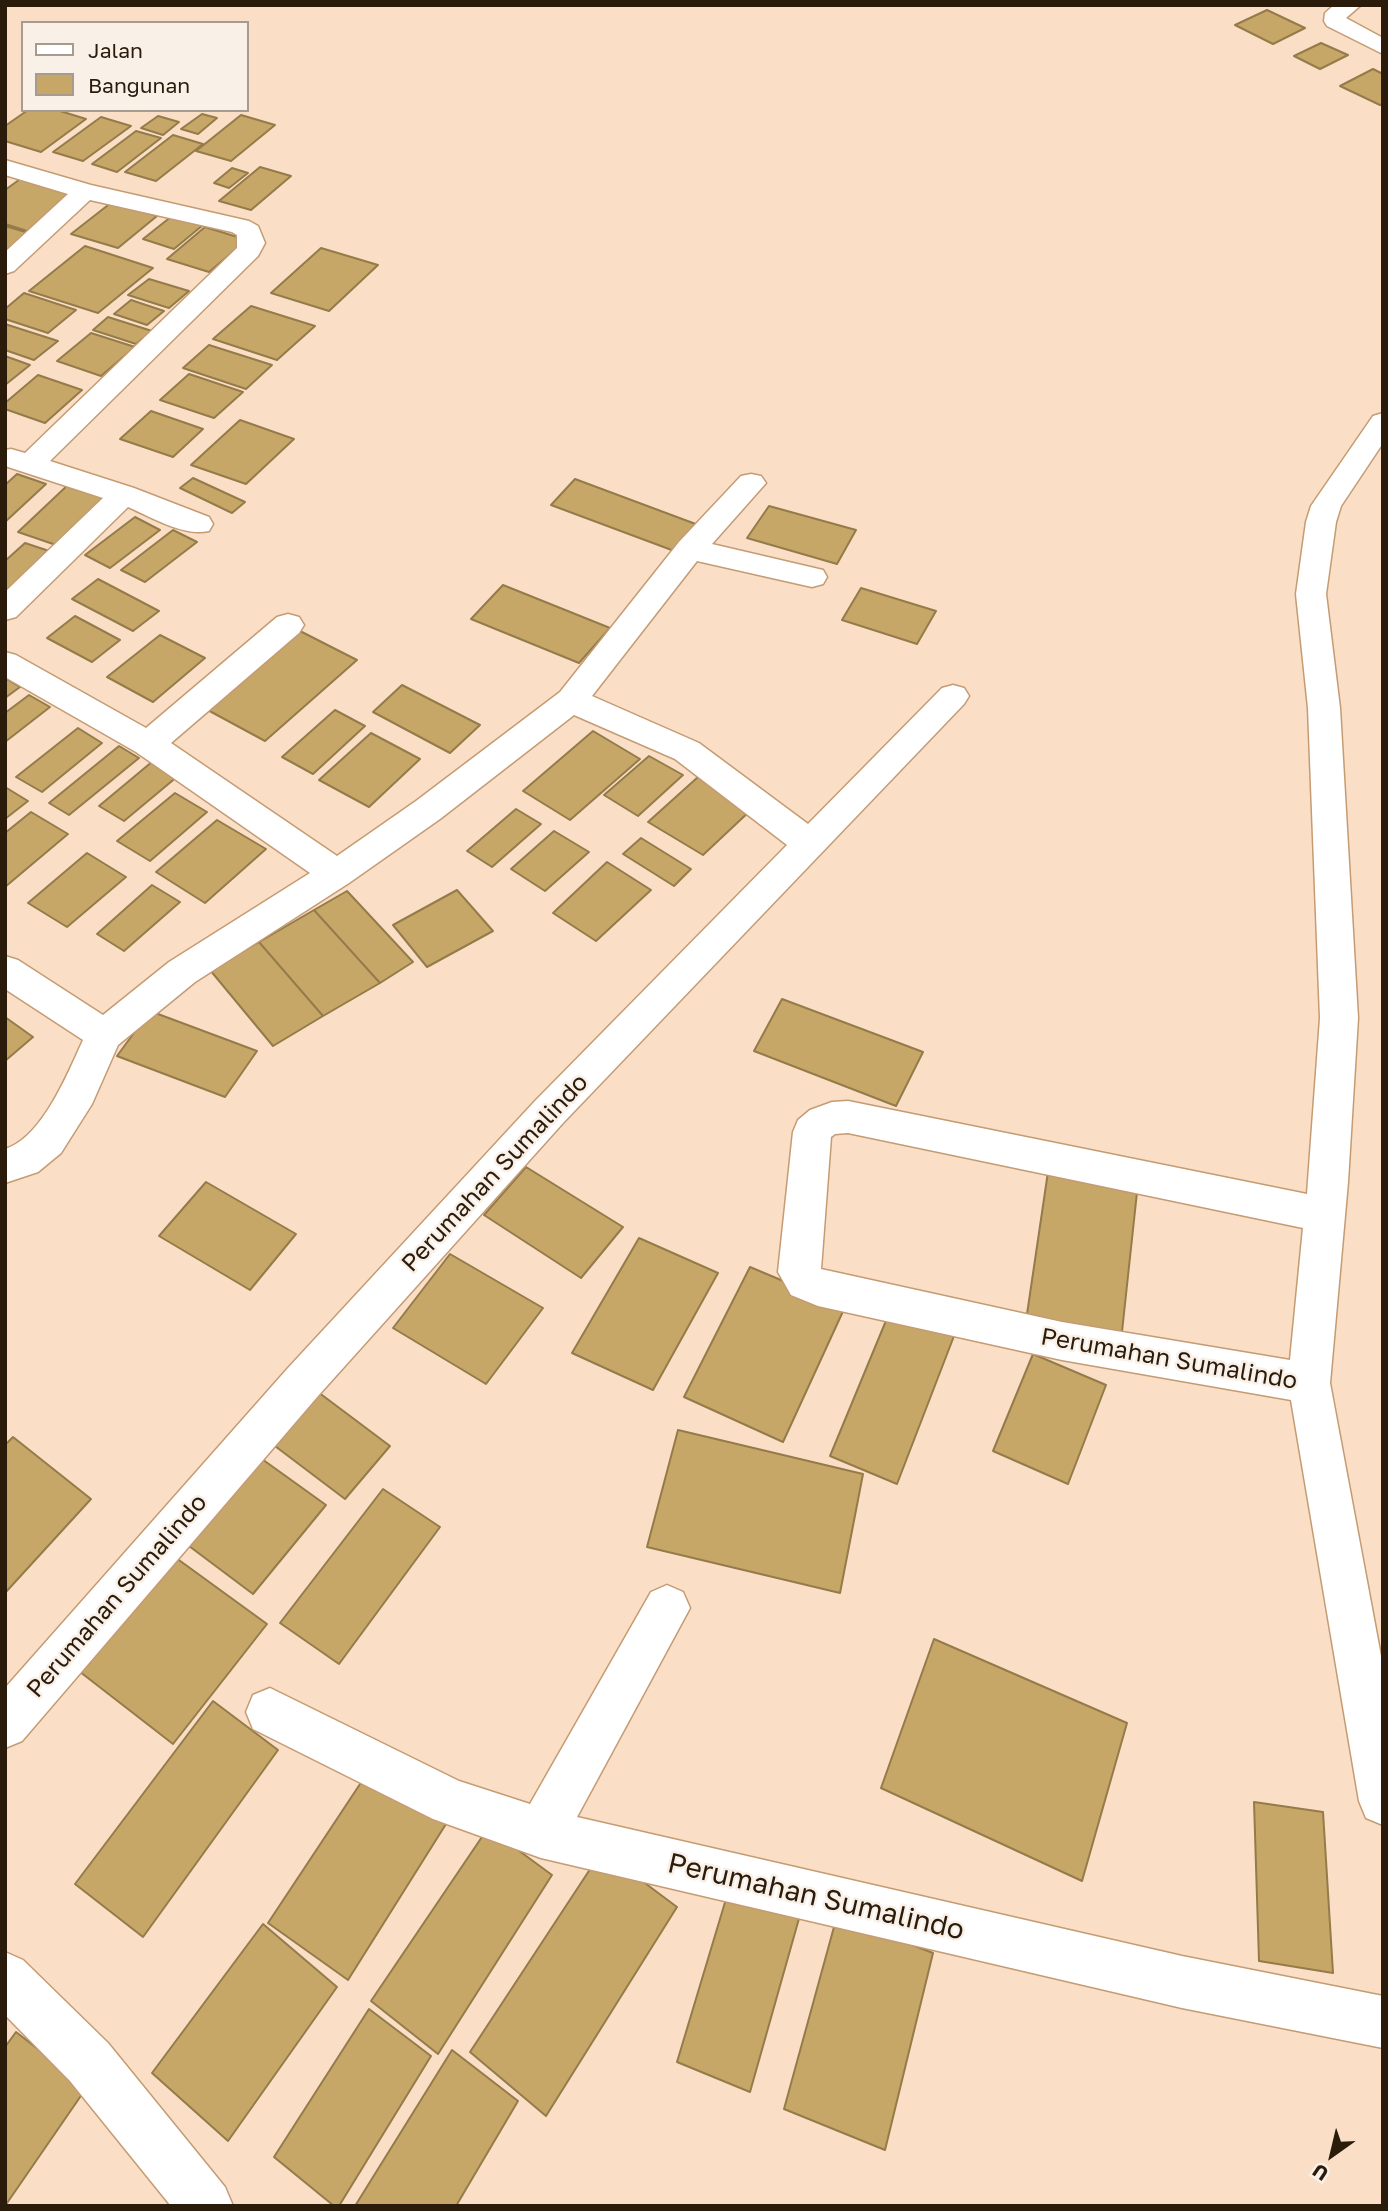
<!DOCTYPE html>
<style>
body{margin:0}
#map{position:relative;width:1388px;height:2211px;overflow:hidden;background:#fadfc6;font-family:"Golos Text",sans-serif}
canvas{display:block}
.frame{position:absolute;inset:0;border:7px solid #2b1b0b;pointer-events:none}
.legend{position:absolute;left:21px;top:21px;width:228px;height:91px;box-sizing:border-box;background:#f9f0e8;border:2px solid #a79b90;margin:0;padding:9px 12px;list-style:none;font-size:21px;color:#2b1b0b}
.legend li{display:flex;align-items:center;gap:14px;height:35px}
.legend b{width:35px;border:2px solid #a79b90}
.north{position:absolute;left:1297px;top:2120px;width:70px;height:70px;-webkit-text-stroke:5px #f9f0e8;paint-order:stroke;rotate:214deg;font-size:19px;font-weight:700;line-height:28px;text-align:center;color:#2b1b0b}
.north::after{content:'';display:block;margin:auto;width:24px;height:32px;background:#2b1b0b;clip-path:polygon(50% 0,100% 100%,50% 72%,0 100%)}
</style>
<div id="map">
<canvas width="1388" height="2211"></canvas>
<div class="frame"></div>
<ul class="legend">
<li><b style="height:9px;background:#fff"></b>Jalan</li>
<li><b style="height:19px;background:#c6a768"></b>Bangunan</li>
</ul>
<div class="north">U</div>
</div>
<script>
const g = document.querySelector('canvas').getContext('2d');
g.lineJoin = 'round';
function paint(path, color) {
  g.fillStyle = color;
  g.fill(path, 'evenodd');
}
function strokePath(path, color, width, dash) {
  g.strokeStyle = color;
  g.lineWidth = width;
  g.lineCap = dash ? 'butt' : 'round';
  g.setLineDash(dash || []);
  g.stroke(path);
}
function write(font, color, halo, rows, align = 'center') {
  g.font = font + ' "Golos Text",sans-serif';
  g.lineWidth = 5;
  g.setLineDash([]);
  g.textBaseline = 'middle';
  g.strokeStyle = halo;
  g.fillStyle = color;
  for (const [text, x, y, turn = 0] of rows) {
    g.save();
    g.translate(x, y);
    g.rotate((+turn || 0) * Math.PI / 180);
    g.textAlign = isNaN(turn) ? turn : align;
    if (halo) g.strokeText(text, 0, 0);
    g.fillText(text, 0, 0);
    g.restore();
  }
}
const building = new Path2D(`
 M1267 10 1305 28 1273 44 1235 25Z
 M1321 43 1348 55 1320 69 1294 56Z
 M1373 69 1383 74V104L1380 105 1340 86Z
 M28 110H57L86 119 41 152 5 141V126Z
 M202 114 217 118 198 134 181 129Z
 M241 115 275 125 231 161 196 151Z
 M158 116 179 122 163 135 141 128Z
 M101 117 131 126 83 161 53 152Z
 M136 131 161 138 117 172 92 164Z
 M173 135 203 144 156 181 125 172Z
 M260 167 291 176 251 210 219 201Z
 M232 168 248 173 229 188 214 183Z
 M23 177 76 194 27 231 5 224V190Z
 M112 202 157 216 118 248 71 234Z
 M172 216 203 225 174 249 143 239Z
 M5 226 29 233 5 252Z
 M205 227 247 240 209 272 167 259Z
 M85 246 153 268 98 313 29 291Z
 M321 248 378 265 329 311 271 293Z
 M149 279 189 291 169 308 128 295Z
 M24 293 76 310 48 333 5 319V309Z
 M131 300 164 311 147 325 114 314Z
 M251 306 315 326 277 360 213 339Z
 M108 317 152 331 136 344 93 330Z
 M5 324 58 341 34 360 5 350Z
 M91 333 135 347 101 376 57 361Z
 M209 345 272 365 246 389 183 368Z
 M5 356 30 365 5 385Z
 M189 374 243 392 214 418 160 400Z
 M38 375 82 390 45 423 5 409V403Z
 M151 411 203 429 173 457 120 439Z
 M240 420 294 439 246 484 191 465Z
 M17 474 46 484 5 522V485Z
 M193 478 245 502 232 513 180 488Z
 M575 479 701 526 677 552 551 505Z
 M70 483 107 496 56 545 18 532Z
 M769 506 856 530 837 564 747 538Z
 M135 517 160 530 110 568 85 555Z
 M173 530 197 542 145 582 121 570Z
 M25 543 49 551 5 594V561Z
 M98 579 159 611 133 631 72 599Z
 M503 585 610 628 579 663 471 619Z
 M861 588 936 611 917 644 842 620Z
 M75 616 120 640 92 662 47 638Z
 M296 629 357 660 265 741 204 708Z
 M160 635 205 658 153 702 107 677Z
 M5 678 20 687 5 698Z
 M402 685 480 725 450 753 373 712Z
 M29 695 50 707 5 742V713Z
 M335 710 365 726 313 774 282 757Z
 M78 728 102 743 42 792 16 777Z
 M593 731 640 759 570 820 523 791Z
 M371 733 420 759 369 807 319 780Z
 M119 746 139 758 69 815 49 803Z
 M649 756 683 775 638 816 604 795Z
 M153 761 178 776 124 821 99 806Z
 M698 777 752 809 703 855 648 822Z
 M5 787 28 801 5 819Z
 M175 793 207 812 150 861 117 841Z
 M516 809 541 824 492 867 467 851Z
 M31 812 68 834 5 887V833Z
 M217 820 266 849 205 903 156 872Z
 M554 831 589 852 545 891 511 869Z
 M641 838 691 869 674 886 623 854Z
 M87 853 126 877 67 927 28 903Z
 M607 862 651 890 596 941 553 913Z
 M152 885 180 902 124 951 97 934Z
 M457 890 493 931 427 967 393 925Z
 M347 891 413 962 380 983 314 910Z
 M314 910 380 983 323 1016 259 942Z
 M259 942 323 1016 273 1046 210 970Z
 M782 999 923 1052 896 1106 754 1051Z
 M150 1011 257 1051 225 1097 117 1056Z
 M5 1017 33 1037 5 1061Z
 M1049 1165 1138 1183 1121 1341 1026 1321Z
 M526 1167 623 1227 581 1278 484 1215Z
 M206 1182 296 1234 250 1290 159 1236Z
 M639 1238 718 1273 653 1390 572 1353Z
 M450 1254 543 1308 486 1384 393 1328Z
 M750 1267 845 1307 783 1442 684 1397Z
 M890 1311 954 1336 897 1484 830 1456Z
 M1033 1354 1106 1385 1068 1484 993 1451Z
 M314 1389 390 1446 345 1499 267 1440Z
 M678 1430 863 1474 840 1593 647 1547Z
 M13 1437 91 1499 5 1593V1445Z
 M255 1454 326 1505 253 1594 181 1540Z
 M383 1489 440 1527 339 1664 280 1623Z
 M161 1547 267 1624 173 1744 66 1661Z
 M934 1639 1127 1723 1082 1881 881 1788Z
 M213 1701 278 1750 143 1937 75 1884Z
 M368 1772 446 1824 348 1980 268 1923Z
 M1254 1802 1323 1812 1333 1973 1259 1961Z
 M488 1828 552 1875 438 2054 371 2001Z
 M602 1851 677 1907 546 2116 470 2052Z
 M729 1889 800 1915 750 2092 677 2062Z
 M837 1916 933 1953 885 2150 784 2109Z
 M263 1924 337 1987 228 2141 152 2073Z
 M369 2009 431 2056 339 2206H334L274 2157Z
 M16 2032 87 2087 5 2206V2047Z
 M452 2050 518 2101 456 2206H355Z`);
paint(building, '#c6a768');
strokePath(building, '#947b49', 2);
const minor = new Path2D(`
 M1334 5H1361L1346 18 1383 38V54L1327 26 1324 21 1325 13Z
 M5 160 91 185 249 221 258 226 265 243 258 256 50 461 134 488 209 517 213 524 209 531C184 537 151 517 128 507L16 617 5 620V592L103 498 5 466V450L11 449 25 453 237 248V235L232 232 90 200 14 271 5 274V252L68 194 5 175Z
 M1383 413V443L1341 506 1336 522 1326 594 1340 708 1358 1018 1348 1182 1330 1383 1383 1667V1825L1366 1818 1359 1801 1291 1400 1062 1360 818 1306 791 1295 778 1272 793 1132 798 1120 810 1110 832 1102 848 1101 1307 1194 1320 1018 1308 708 1296 594 1306 522 1311 506 1373 416ZM848 1133 1303 1228 1290 1360 1062 1322 821 1269 831 1137 835 1134Z
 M751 474 761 476 766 483 712 544 823 570 827 577 823 584 812 587 697 561 592 696 699 743 808 824 942 688 953 685 964 688 969 696 964 704 563 1123 318 1396 22 1741 5 1748V1688L288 1368 535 1101 787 845 675 759 574 715 440 819 349 883 195 982 118 1045 92 1104 61 1153 38 1172 5 1183V1149C42 1138 68 1073 83 1040L5 989V956L18 960 103 1015 169 962 310 873 136 752 5 677V652L16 655 146 728 277 617 288 614 299 617 304 625 299 633 171 743 337 856 416 801 560 692 679 542 741 476Z
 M667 1585 683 1592 690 1608 577 1817 1182 1956 1383 1996V2048L1182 2008 541 1858 433 1819 253 1729 246 1712 253 1695 270 1688 459 1781 530 1804 651 1592Z
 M5 1952 23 1960 108 2043 225 2187 233 2206H171L70 2081 5 2015Z`);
strokePath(minor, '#c59b73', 3);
paint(minor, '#fff');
write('24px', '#2b1b0b', '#f9f0e8', [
 ["Perumahan Sumalindo",495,1173,-47],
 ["Perumahan Sumalindo",1169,1359,10],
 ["Perumahan Sumalindo",117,1596,-49]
]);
write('28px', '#2b1b0b', '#f9f0e8', [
 ["Perumahan Sumalindo",816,1897,13]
]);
</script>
